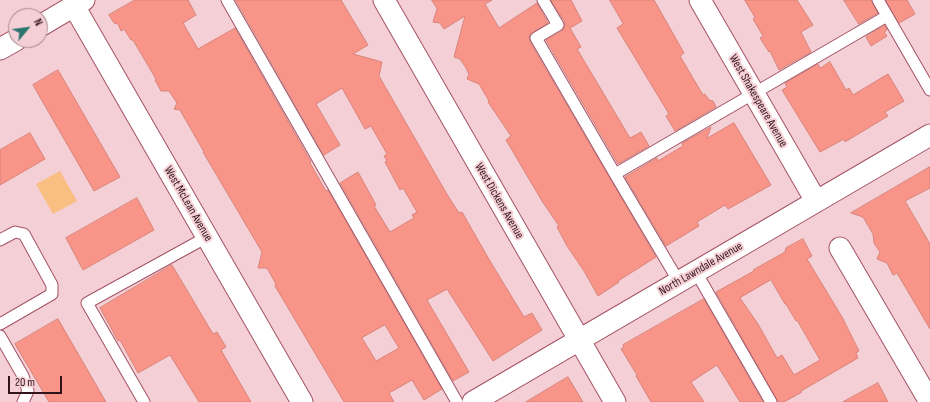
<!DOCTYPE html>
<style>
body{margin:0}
#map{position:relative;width:930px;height:402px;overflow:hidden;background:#f4cfd5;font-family:"Sofia Sans Condensed",sans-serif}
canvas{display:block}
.north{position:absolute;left:8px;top:8px;width:40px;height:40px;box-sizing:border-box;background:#f4cfd5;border:1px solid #a7848b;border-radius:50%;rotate:61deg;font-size:11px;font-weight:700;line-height:16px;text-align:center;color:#33131b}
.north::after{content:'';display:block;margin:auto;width:14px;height:18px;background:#2d756f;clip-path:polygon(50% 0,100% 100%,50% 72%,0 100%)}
.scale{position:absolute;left:8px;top:376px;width:54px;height:18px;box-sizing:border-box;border:2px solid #33131b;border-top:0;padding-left:5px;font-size:12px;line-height:14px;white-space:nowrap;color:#33131b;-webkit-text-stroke:3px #f4cfd5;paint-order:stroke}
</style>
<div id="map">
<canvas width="930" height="402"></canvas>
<div class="north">N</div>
<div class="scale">20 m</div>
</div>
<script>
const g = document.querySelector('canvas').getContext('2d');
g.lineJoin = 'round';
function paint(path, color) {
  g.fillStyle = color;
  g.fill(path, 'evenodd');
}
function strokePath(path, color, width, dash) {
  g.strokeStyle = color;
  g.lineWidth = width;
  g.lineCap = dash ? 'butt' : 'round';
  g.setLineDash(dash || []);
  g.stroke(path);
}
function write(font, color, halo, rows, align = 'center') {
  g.font = font + ' "Sofia Sans Condensed",sans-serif';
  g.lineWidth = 4;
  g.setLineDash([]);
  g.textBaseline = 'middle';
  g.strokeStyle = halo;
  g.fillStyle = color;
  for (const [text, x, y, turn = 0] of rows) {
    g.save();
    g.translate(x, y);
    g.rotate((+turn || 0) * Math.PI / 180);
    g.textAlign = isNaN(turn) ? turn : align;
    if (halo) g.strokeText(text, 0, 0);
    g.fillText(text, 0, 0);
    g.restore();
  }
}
paint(new Path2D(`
 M60 171 77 201 53 214 36 184Z`), '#f9be81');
const building = new Path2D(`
 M135 0H188L196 15 183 23 198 49 235 28 311 162 310 163 326 191 328 190 442 389 424 400 412 380 389 393 394 402H344L275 286 276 284 267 268H258L262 252 203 152H204L180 110 174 109 177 103 169 91H161L155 80 156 79 133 40H131L124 29 121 31 118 24 114 23 109 15ZM385 325 399 348 376 361 362 338Z
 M236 0H341L368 45 353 54 382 62 379 76 448 196 459 213 462 212 490 261 524 317 532 313 542 330 493 361 447 289 427 300 469 372 453 381 340 183 358 172 376 205 374 206 390 232 414 218 412 215 417 212 403 188 400 190 385 162 387 161 384 156 387 154 371 126 365 129 342 88 316 104 340 145 324 155Z
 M432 0H492L485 4 499 28 537 3 548 23 530 34 529 38 530 42 656 257 618 281 619 282 598 296 584 271 567 246 557 227 559 226 542 201 506 140 511 136 488 102 489 101 479 84 467 79 469 74 466 68 460 59 454 57 465 16 444 29 440 23 433 22 437 9Z
 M551 0H571L582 21 570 28 581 47 577 49 630 138 641 132 649 146 618 164 546 40 562 31 565 25 564 21Z
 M610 0H654L684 53 680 56 703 95 705 94 709 100 713 101 716 107 675 131 666 116 669 114 617 28 623 24Z
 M745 0H797L813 25 801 32 811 52 779 70 770 51 769 52 760 38 763 36 753 19 755 18Z
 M844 0H871L878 13 859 24Z
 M886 0H907L915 14 899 23Z
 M885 25 887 30 884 32 887 36 871 46 866 37Z
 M830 62 846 90 849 88 853 95 888 74 904 101 885 112 888 116 845 142 844 139 820 152 782 90 787 87 785 83 818 64 820 68Z
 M58 70 120 177 94 191 33 85Z
 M734 123 771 185 728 209 725 205 697 222 699 226 666 246 625 177 657 158 658 161 683 146 682 143 711 127 707 138Z
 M30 133 45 159 0 185V150Z
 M930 167V188L905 201 930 244V329L897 273 893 275 887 263 877 259 880 252 874 243 873 234 863 217 851 213Z
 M137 198 154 230 83 270 66 238Z
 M803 239 812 256 807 259 842 317 859 351 856 353 858 358 801 391 802 392 784 402H778L716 292 754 271 753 270 785 252 786 248ZM771 280 785 304H786L796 321 797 320 820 360 794 375 782 355 777 358 758 324 740 298Z
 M172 265 213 334 217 332 226 347 221 350 251 402H199L170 355 138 373 120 340 118 341 110 326 100 308Z
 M704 299 763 402H740L717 365 691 382 704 402H651L636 376 637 375 621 349 624 347 623 345Z
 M58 319 106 402H49L15 344Z
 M568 377 583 402H526Z
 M878 383 888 402H843Z`);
paint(building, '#f99489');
strokePath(building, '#d8847a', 1);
const lane = new Path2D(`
 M227 0 457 402
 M543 0 558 25 536 38 615 174 679 282
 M878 0 930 90
 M615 174 887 16
 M0 240 15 232 24 234 52 285V294L0 324
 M696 272 771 402
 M0 336 23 376 28 391 23 402
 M144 402 87 303 207 237`);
const street = new Path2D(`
 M384 0 615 402
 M700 0 816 201
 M74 6 302 402
 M40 26 84 0
 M0 49 16 40
 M840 248 930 402
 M473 402 930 135`);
strokePath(lane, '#a35365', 13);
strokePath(street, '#a35365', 23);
strokePath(lane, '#fff', 11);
strokePath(street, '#fff', 21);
write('12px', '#33131b', '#f4cfd5', [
 ["West Shakespeare Avenue",758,101,60],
 ["West Dickens Avenue",499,201,60],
 ["West McLean Avenue",188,204,60],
 ["North Lawndale Avenue",701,269,-30]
]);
</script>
